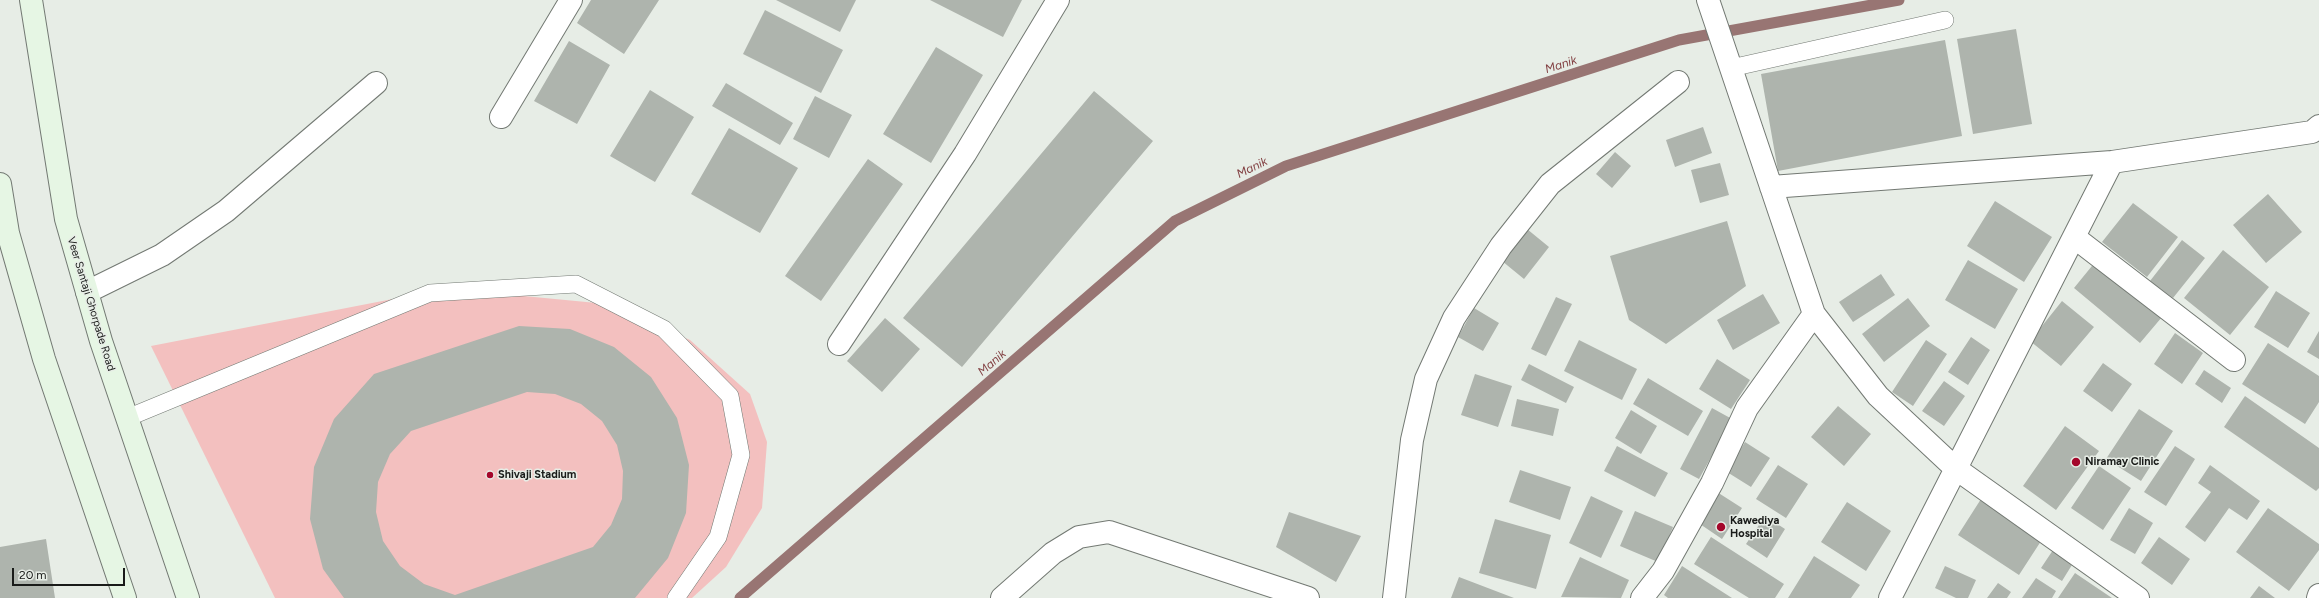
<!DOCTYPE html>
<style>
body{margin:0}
#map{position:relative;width:2319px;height:598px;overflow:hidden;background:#e7ede6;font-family:Figtree,sans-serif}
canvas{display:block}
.scale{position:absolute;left:12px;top:568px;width:113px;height:18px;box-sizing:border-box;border:2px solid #191b19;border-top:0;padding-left:5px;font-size:12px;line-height:14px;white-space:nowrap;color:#191b19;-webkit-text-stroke:3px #e7ede6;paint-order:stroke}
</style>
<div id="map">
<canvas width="2319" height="598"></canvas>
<div class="scale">20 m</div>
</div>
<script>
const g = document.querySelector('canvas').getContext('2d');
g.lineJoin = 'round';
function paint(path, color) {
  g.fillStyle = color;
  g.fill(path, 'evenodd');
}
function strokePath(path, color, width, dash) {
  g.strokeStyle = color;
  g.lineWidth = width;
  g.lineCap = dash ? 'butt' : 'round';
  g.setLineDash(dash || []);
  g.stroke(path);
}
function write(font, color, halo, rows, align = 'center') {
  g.font = font + ' Figtree,sans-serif';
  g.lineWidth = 3;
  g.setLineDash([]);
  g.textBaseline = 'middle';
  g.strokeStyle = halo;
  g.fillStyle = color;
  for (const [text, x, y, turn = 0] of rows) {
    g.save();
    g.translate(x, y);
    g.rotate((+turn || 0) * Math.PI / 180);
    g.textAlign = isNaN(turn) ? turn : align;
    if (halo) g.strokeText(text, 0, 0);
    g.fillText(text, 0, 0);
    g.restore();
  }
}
paint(new Path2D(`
 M503 294 607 304 690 340 750 394 767 442 762 508 726 567 692 598H275L151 346 403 297Z`), '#f3c0bf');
strokePath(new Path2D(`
 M740 598 1175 221 1286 166 1679 40 1899 0`), '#987573', 11);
paint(new Path2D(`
 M591 0H659L624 54 577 23Z
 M776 0H856L840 32Z
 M930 0H1022L1003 37Z
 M765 10 843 50 821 93 743 54Z
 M2016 29 2032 124 1973 134 1957 39Z
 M1945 40 1962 136 1778 171 1761 74Z
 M569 41 610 65 577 124 534 101Z
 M936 47 983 75 931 163 883 134Z
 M726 83 793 123 780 145 712 106Z
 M650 90 694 117 655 182 610 156Z
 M1094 91 1153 141 962 367 903 318Z
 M815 96 852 115 829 158 793 139Z
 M1703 127 1712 153 1675 167 1666 140Z
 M729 128 798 168 760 233 691 194Z
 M1615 152 1631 166 1612 188 1596 174Z
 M868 159 903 184 821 301 785 276Z
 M1720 163 1729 195 1700 203 1691 170Z
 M2268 194 2302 232 2266 263 2233 225Z
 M1995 201 2052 237 2024 282 1967 246Z
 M2133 203 2178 237 2147 277 2102 242Z
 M1727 221 1746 286 1666 344 1629 320 1610 256Z
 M1527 229 1549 247 1524 279 1502 261Z
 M2182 240 2205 258 2173 298 2150 281Z
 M2223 250 2269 287 2230 335 2184 298Z
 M1968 260 2018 289 1995 329 1945 300Z
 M2096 261 2162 317 2140 343 2074 288Z
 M1881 274 1895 295 1853 322 1839 302Z
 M2276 291 2310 313 2288 348 2254 327Z
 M1763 294 1780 323 1733 350 1717 320Z
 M1556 297 1572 304 1546 356 1531 349Z
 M1908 298 1930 326 1884 362 1862 334Z
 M2062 301 2094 327 2061 366 2030 341Z
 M1474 308 1499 323 1483 351 1458 337Z
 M885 318 920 349 882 392 847 361Z
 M519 326 570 329 614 347 651 377 677 418 689 465 686 513 668 558 635 598H344L323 569 310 519 314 467 334 419 374 374ZM527 392 555 394 581 404 602 421 617 445 623 471 622 499 611 525 593 547 455 595 424 584 400 566 383 541 376 512 378 482 390 454 411 431Z
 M2319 331V359L2307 352Z
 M2175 333 2203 353 2182 384 2154 364Z
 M1971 337 1990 350 1968 385 1948 372Z
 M1579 340 1637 369 1622 400 1564 371Z
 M1926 340 1947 354 1913 406 1892 392Z
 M2268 343 2319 376V402L2305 424 2242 384Z
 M1717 359 1750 380 1731 409 1699 389Z
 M2103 363 2132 384 2112 412 2083 391Z
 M1529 364 1574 387 1566 403 1521 380Z
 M2204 370 2231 388 2222 403 2195 384Z
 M1475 374 1512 386 1498 427 1461 415Z
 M1648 378 1703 411 1688 436 1633 404Z
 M1944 381 1965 396 1944 426 1922 411Z
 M2245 396 2319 448V488L2316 491 2224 427Z
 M1517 399 1559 409 1553 436 1511 426Z
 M1838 406 1871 434 1844 466 1811 437Z
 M1712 408 1732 419 1699 479 1680 469Z
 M2139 409 2173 431 2141 481 2106 459Z
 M1631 410 1657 426 1641 454 1615 438Z
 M2065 426 2099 451 2056 510 2023 486Z
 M1745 442 1770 458 1751 487 1727 472Z
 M1617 446 1668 473 1655 497 1604 471Z
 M2175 446 2195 459 2166 506 2144 492Z
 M1778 465 1808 484 1786 518 1756 499Z
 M2210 465 2260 501 2247 520 2229 508 2205 542 2185 527 2211 492 2198 483Z
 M2099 466 2131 488 2103 530 2071 508Z
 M1520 470 1571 487 1560 520 1509 502Z
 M1717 492 1742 508 1722 539 1697 522Z
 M1591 496 1623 511 1601 558 1569 543Z
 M1981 499 2043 538 2019 575 1958 535Z
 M1847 502 1891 531 1866 571 1821 542Z
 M2129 508 2153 523 2135 554 2110 540Z
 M2268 508 2319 544V550L2289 591 2236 552Z
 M1635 511 1673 527 1658 562 1620 546Z
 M1289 512 1361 536 1336 582 1276 547Z
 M1765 516 1785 529 1767 558 1746 544Z
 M1495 519 1551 535 1536 589 1479 573Z
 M1711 537 1784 584 1775 598H1749L1694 564Z
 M2159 537 2190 559 2172 585 2141 563Z
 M46 539 55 598H0V547Z
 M2055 547 2075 560 2062 581 2041 568Z
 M1814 556 1860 585 1851 598H1788Z
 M1580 557 1629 580 1621 598 1561 597Z
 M1682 566 1732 598H1668L1664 595Z
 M1945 566 1976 580 1968 598H1956L1935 588Z
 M2075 573 2112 598H2058Z
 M1459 577 1514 598H1451Z
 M2036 578 2056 591 2052 598H2022Z
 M1998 583 2011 592 2007 598H1987Z
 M2259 586 2275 598H2250Z`), '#aeb4ad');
const lane = new Path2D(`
 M1731 68 1945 20
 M127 418 430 293 576 284 664 329 730 396 741 455 718 537 676 598`);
const street = new Path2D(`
 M1708 0 1814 314 1878 396 1955 468 2138 598
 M501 117 571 0
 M1771 187 2112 162 2312 132 2319 126
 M2074 237 2234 360
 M87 292 162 255 226 211 376 83
 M839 344 965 154 1058 0
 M1002 598 1053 553 1079 537 1109 532 1308 598
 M1394 598 1412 440 1426 379 1454 318 1501 246 1550 184 1678 82
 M1642 598 1663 571 1712 483 1747 408 1814 314
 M1890 598 2112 162
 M2318 598 2319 595`);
const secondary = new Path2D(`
 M31 0 66 219 101 341 188 598
 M0 184 8 233 44 359 125 598`);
strokePath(lane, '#737973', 18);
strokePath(street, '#737973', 24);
strokePath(secondary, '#737973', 24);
strokePath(lane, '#fff', 17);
strokePath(street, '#fff', 22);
strokePath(secondary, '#e6f6e4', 22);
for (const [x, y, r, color] of [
 [2076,462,5,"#a4072b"],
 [490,475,4,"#a4072b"],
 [1721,527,5,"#a4072b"]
]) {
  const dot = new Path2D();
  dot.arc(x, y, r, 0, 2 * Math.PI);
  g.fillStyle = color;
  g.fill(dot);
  strokePath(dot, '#e7ede6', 1.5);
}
write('11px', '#191b19', '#e7ede6', [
 ["Veer Santaji Ghorpade Road",91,304,73]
]);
write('bold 11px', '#191b19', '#e7ede6', [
 ["Niramay Clinic",2085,462],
 ["Shivaji Stadium",498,475],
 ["Kawediya",1730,521],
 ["Hospital",1730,534]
], 'left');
write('italic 12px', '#824042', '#e7ede6', [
 ["Manik",1561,65,-18],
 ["Manik",1252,168,-26],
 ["Manik",992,363,-41]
]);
</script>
